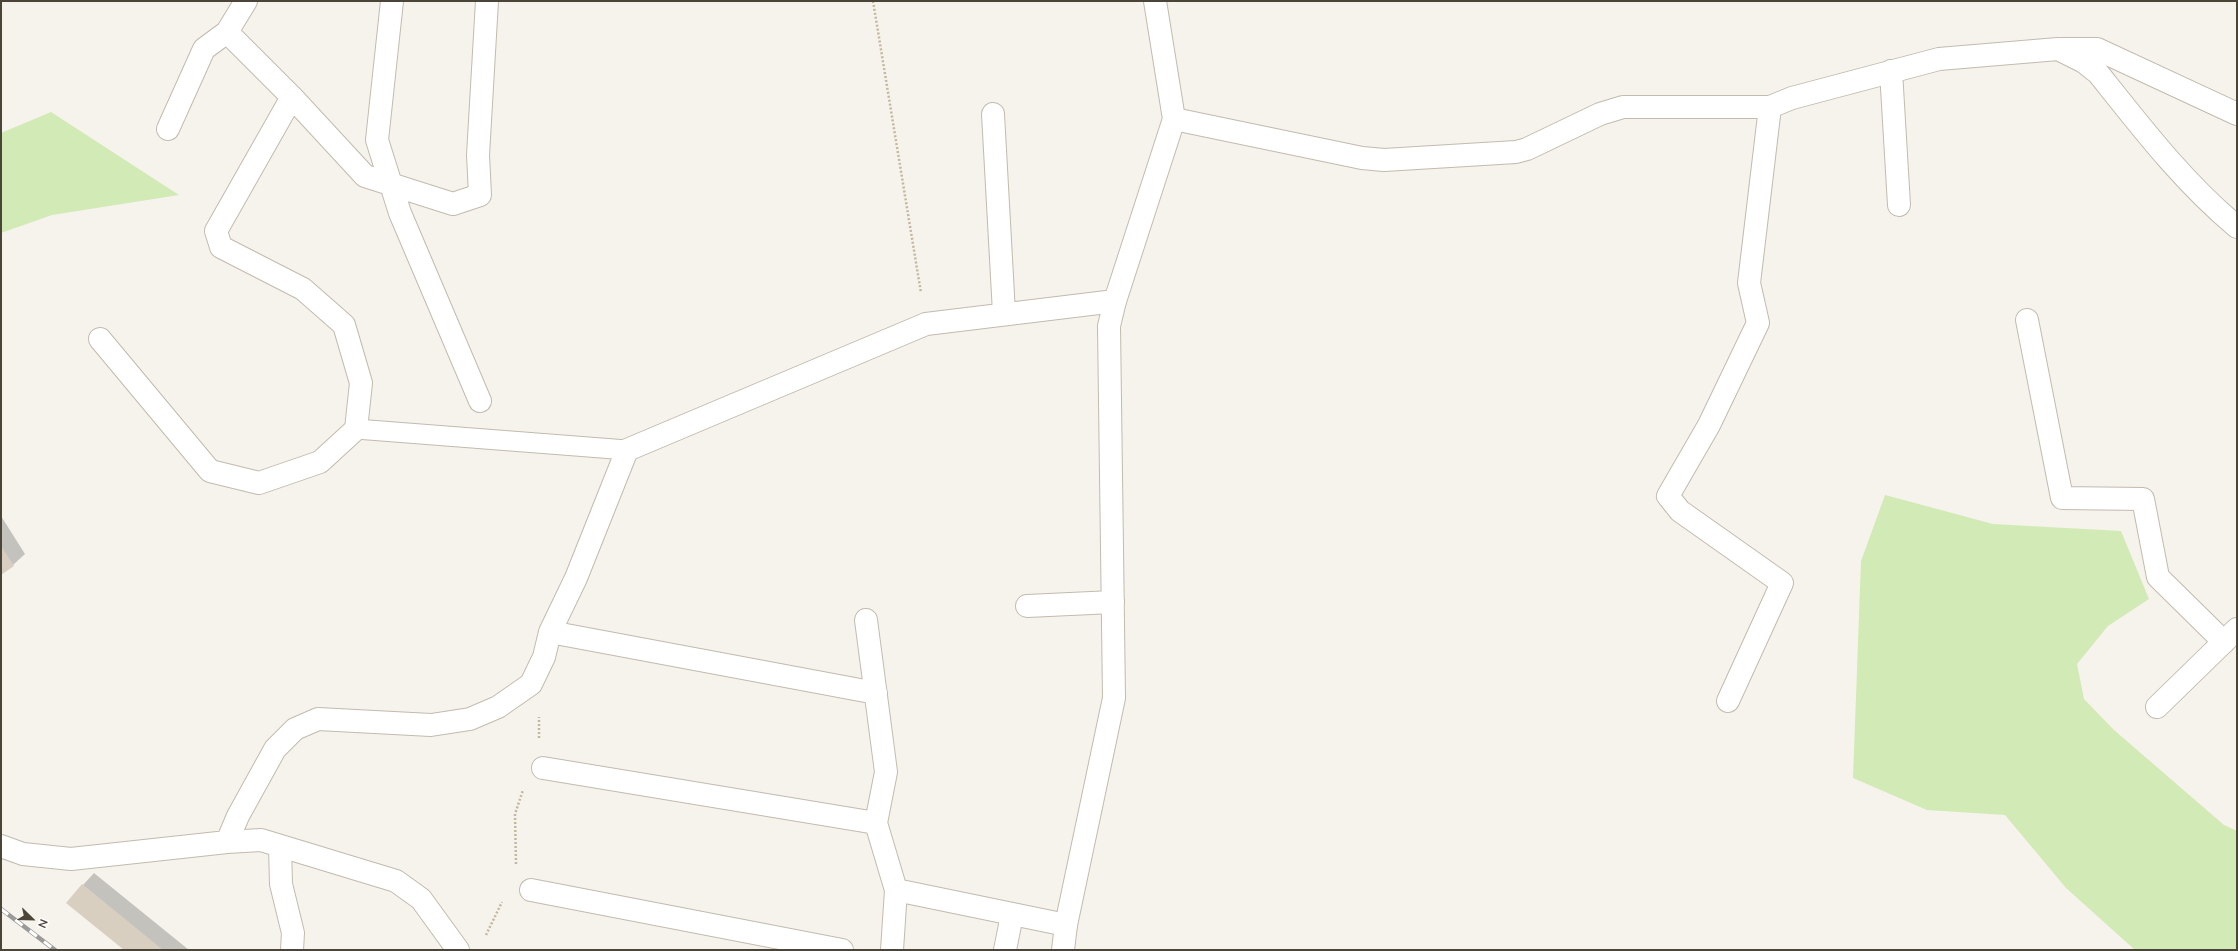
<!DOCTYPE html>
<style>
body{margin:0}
#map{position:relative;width:2238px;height:951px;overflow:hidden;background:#f6f3ec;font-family:Mulish,sans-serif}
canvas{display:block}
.frame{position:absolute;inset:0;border:2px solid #4b4439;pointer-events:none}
.north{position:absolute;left:12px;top:899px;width:40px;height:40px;-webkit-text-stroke:3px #fff;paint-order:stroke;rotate:113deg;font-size:11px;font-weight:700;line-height:16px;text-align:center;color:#4b4439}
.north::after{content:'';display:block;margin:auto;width:14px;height:18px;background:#4b4439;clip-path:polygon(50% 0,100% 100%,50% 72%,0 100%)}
</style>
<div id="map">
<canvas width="2238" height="951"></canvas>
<div class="frame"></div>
<div class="north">N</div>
</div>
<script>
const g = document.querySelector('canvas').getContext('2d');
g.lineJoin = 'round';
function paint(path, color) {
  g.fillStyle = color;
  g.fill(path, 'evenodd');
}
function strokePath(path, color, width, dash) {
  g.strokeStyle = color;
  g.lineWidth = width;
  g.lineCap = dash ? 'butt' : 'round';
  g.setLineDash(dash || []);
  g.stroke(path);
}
paint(new Path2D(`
 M51 112 179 195 52 215 1 233V133Z
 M1885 495 1993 524 2121 531 2149 599 2108 626 2077 664 2084 699 2114 730 2224 825 2237 831V950H2135L2066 888 2005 815 1927 810 1853 778 1861 561Z`), '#d2eab5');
paint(new Path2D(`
 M1 516 25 554 13 565 1 573Z
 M94 873 189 950H125L83 885Z`), '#0003');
paint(new Path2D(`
 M1 546 14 566 1 575Z
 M82 884 163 950H124L66 903Z`), '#d8cfc1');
const service = new Path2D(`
 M356 429 627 450`);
const minor = new Path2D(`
 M392 1 377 140 400 213 480 401
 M227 32 292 97 365 176 453 204 480 195 478 155 487 1
 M2062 49H2097L2237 114
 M1891 71 1899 205
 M993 114 1004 313
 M1174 119 1362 158 1384 160 1516 152 1527 149 1600 114 1623 107H1770L1792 98 1939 59 2058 49 2084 62 2098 73C2141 127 2183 182 2237 227
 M168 129 204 49 227 32 246 1
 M2027 320 2062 498 2143 499 2158 577 2224 642
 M100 339 210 471 259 483 320 462 356 429 361 383 344 325 303 289 221 247 216 231 292 97
 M1027 606 1113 602
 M866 620 886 772 876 823 896 890 892 950
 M550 632 876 693
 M1728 701 1782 583 1680 511 1668 496 1709 425 1758 323 1749 283 1770 107
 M2157 707 2237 629
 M543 768 876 823
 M227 842 238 816 275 749 295 729 318 719 431 725 470 719 498 707 531 684 544 657 550 632 576 578 627 450 926 324 1115 301
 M1 846 23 854 71 859 227 842 261 840 396 881 421 899 458 950
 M280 846 281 884 293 933 292 950
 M531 890 842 950
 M896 890 1066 925
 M1005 950 1012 915`);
const tertiary = new Path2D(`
 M1063 950 1066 925 1114 698 1109 326 1115 301 1174 119 1155 1`);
strokePath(service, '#c2bbae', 21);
strokePath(minor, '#c2bbae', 24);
strokePath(tertiary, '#c2bbae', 24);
strokePath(new Path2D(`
 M873 1 921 293
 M539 738V717
 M516 864 515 814 523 790
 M486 935 502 902`), '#c4b79f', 2.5, [2, 2]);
strokePath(service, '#fff', 19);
strokePath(minor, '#fff', 22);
strokePath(tertiary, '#fff', 22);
const rail = new Path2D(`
 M1 909 55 950`);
strokePath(rail, '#9a9a9a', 4.5);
strokePath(rail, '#fff', 3, [9]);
</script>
